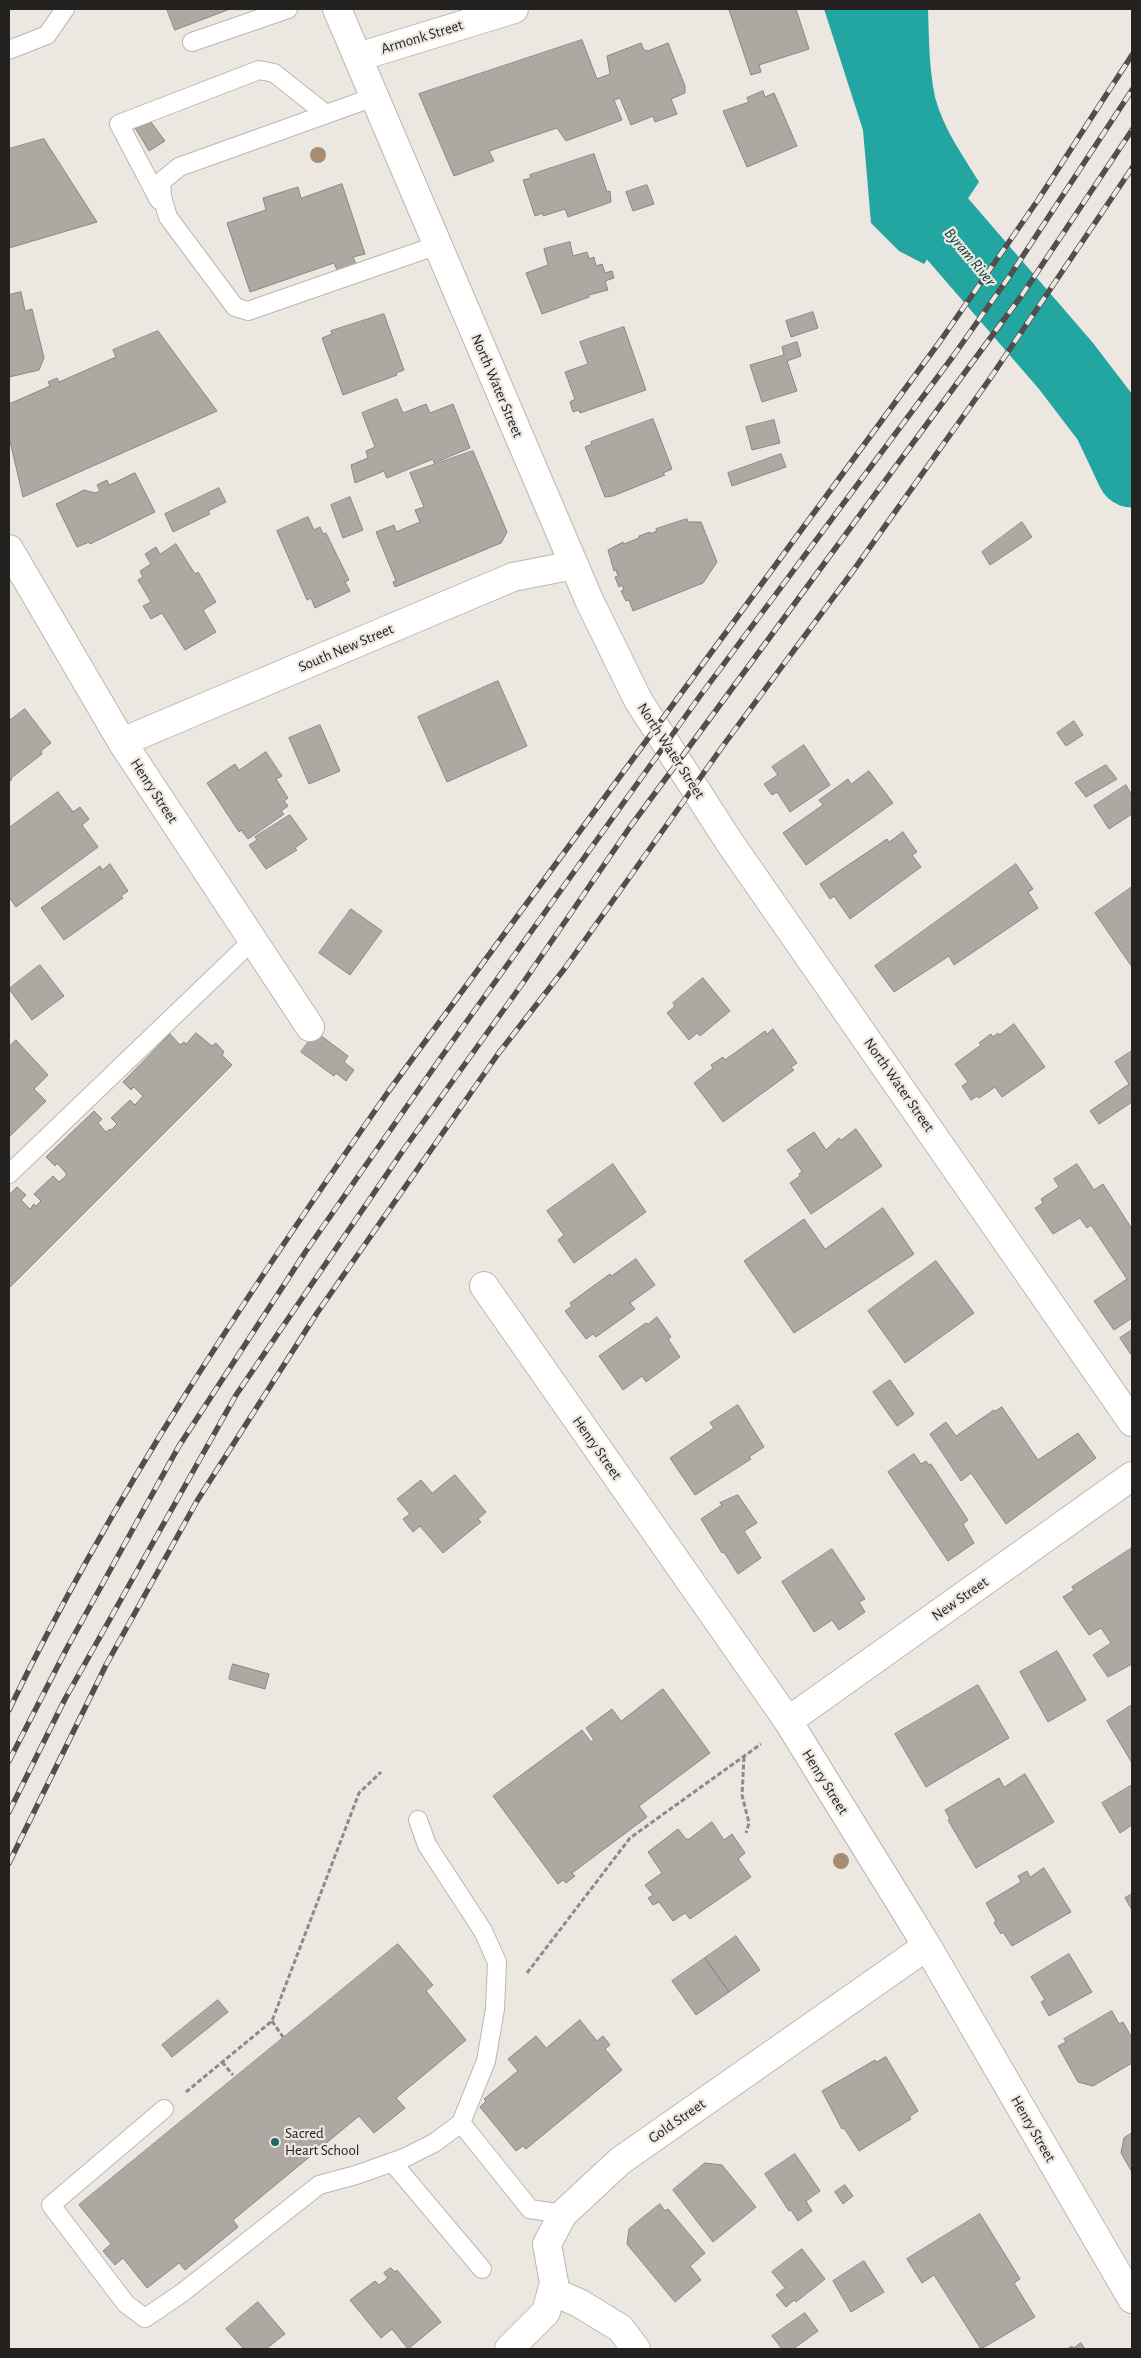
<!DOCTYPE html>
<style>
body{margin:0}
#map{position:relative;width:1141px;height:2358px;overflow:hidden;background:#ede7e2;font-family:"Alegreya Sans",sans-serif}
canvas{display:block}
.frame{position:absolute;inset:0;border:10px solid #242220;pointer-events:none}
</style>
<div id="map">
<canvas width="1141" height="2358"></canvas>
<div class="frame"></div>
</div>
<script>
const g = document.querySelector('canvas').getContext('2d');
g.lineJoin = 'round';
function paint(path, color) {
  g.fillStyle = color;
  g.fill(path, 'evenodd');
}
function strokePath(path, color, width, dash) {
  g.strokeStyle = color;
  g.lineWidth = width;
  g.lineCap = dash ? 'butt' : 'round';
  g.setLineDash(dash || []);
  g.stroke(path);
}
function write(font, color, halo, rows, align = 'center') {
  g.font = font + ' "Alegreya Sans",sans-serif';
  g.lineWidth = 4.5;
  g.setLineDash([]);
  g.textBaseline = 'middle';
  g.strokeStyle = halo;
  g.fillStyle = color;
  for (const [text, x, y, turn = 0] of rows) {
    g.save();
    g.translate(x, y);
    g.rotate((+turn || 0) * Math.PI / 180);
    g.textAlign = isNaN(turn) ? turn : align;
    if (halo) g.strokeText(text, 0, 0);
    g.fillText(text, 0, 0);
    g.restore();
  }
}
paint(new Path2D(`
 M824 9H928C929 38 929 68 935 97 943 128 963 156 979 182L924 264 899 251 871 223 863 130Z`), '#23a6a1');
strokePath(new Path2D(`
 M873 9 893 106 913 173 939 219 1066 366 1108 421 1132 472`), '#23a6a1', 71);
const building = new Path2D(`
 M167 9H230L175 30Z
 M732 9H796L809 49 759 65 761 72 751 75 729 10Z
 M582 40 597 79 610 74 607 56 641 43 644 50 648 51 668 43 685 86V93L671 99 677 114 655 122 653 116 631 125 620 98 614 100 622 120 566 141 557 128 489 151 494 161 454 176 419 94Z
 M763 91 765 97 774 93 797 146 747 167 723 111 749 102 747 98Z
 M148 118 165 141 149 151 134 126Z
 M44 139 97 222 9 248V149Z
 M594 154 607 192 610 191 611 202 568 217 565 209 543 216V213L535 216 523 180 531 178 530 175Z
 M342 184 365 254 353 257 356 264 337 270 334 263 250 292 227 223 266 210 263 198 298 187 301 198Z
 M647 185 654 204 633 211 626 192Z
 M570 242 573 256 587 252 589 259 594 257 596 266 602 264 605 273 612 271 614 278 605 281 608 290 589 295V297L542 314 526 273 548 265 544 249Z
 M21 292 25 311 32 309 44 358 39 370 9 377V295Z
 M813 312 818 328 791 337 786 321Z
 M384 314 404 370 396 373 397 375 343 395 322 338 332 334 331 331Z
 M624 327 646 390 580 413 579 410 573 412 570 402 575 399 565 372 588 364 580 342Z
 M158 331 217 411 23 497 9 437V404L50 386 48 382 57 378 59 382 116 357 113 350Z
 M797 342 801 356 787 361 797 391 762 402 750 365 784 355 782 347Z
 M397 399 403 413 426 404 430 413 453 404 470 448 434 463 433 459 387 478 384 471 355 483 351 465 368 458 366 451 375 447 362 413Z
 M653 419 672 469 663 473 665 475 613 496 605 497 585 447 592 444 591 442Z
 M774 420 780 443 752 450 746 427Z
 M473 451 507 532 501 543 395 587 393 582 396 581 376 532 394 525 396 532 420 522 415 510 424 507 410 473Z
 M781 454 786 467 732 486 728 473Z
 M135 473 155 512 90 544 89 542 77 547 56 504 84 490 95 493 100 491 97 485 107 480 109 485Z
 M219 488 226 502 208 511 210 514 173 532 165 514Z
 M350 497 363 530 343 538 331 505Z
 M308 517 314 530 320 527 323 534 326 533 349 580 345 582 350 591 315 608 311 598 307 600 277 531Z
 M687 519 688 522H701L717 562 703 583 633 611 629 600 626 601 621 591 624 590 622 585 619 587 615 577 618 576 616 570 614 571 608 550 623 542 624 544 639 538V536L650 532V534L657 531 656 529Z
 M1022 522 1032 537 990 565 982 552Z
 M176 544 195 574 198 572 216 602 203 610 216 632 185 650 162 613 151 619 143 606 151 602 138 580 143 577 140 571 151 564 145 554 156 547 160 554Z
 M498 681 527 746 447 782 418 717Z
 M25 709 51 743 41 751 42 754 11 778 12 779 9 782V721Z
 M1074 721 1083 735 1066 746 1057 733Z
 M320 725 340 771 309 784 289 738Z
 M804 745 830 785 790 812 777 792 772 795 764 784 778 775 772 767Z
 M266 752 282 776 276 779 288 798 284 801 288 806 281 811 284 814 248 839 241 830 239 832 207 783 235 764 239 770Z
 M1106 765 1117 779 1086 797 1075 783Z
 M869 771 893 803 806 865 783 833 823 805 819 800 848 779 851 784Z
 M1126 785 1132 795V814L1109 829 1094 806Z
 M58 792 73 812 80 807 89 819 82 825 98 847 16 907 9 897V828Z
 M290 815 307 839 295 848 297 850 266 869 249 845 257 840 255 837Z
 M903 832 917 852 912 855 921 867 850 919 834 896 830 899 820 884 887 839 889 842Z
 M110 864 128 891 121 896 123 898 64 940 41 908 100 866 102 870Z
 M1016 864 1033 889 1028 892 1038 908 954 965 949 956 894 992 875 966Z
 M1132 887V967L1095 913Z
 M351 909 382 931 350 975 319 953Z
 M40 965 64 996 32 1020 9 989Z
 M703 978 730 1011 700 1036 697 1033 689 1040 667 1013 675 1006 673 1003Z
 M1014 1024 1045 1067 1002 1097 995 1087 979 1098 977 1096 971 1100 962 1086 968 1082 955 1064 981 1045 979 1043 991 1034 993 1037 998 1033 999 1035Z
 M773 1029 797 1063 791 1067 794 1070 723 1122 694 1083 713 1068 711 1065 723 1057 725 1060 765 1031 767 1034Z
 M316 1032 348 1056 344 1062 354 1070 346 1081 336 1073 334 1076 301 1052Z
 M196 1033 212 1046 216 1043 224 1052 222 1055 232 1065 9 1288V1195L17 1187 26 1195 21 1200 30 1209 34 1204 36 1206 41 1201 34 1194 53 1176 59 1182 66 1176V1173L57 1163 55 1166 46 1157 94 1111 102 1119 98 1123 106 1132 110 1129 111 1130 117 1124 111 1118 130 1100 135 1105 143 1096 134 1087 131 1090 123 1082 170 1034 180 1045 184 1042 186 1044Z
 M16 1040 48 1075 34 1089 46 1101 9 1137V1047Z
 M1132 1051V1102L1099 1124 1090 1111 1129 1084 1115 1062Z
 M856 1129 882 1166 811 1214 790 1183 800 1176 799 1174 802 1171 787 1150 814 1132 826 1150 839 1138 841 1140Z
 M613 1164 646 1212 574 1263 558 1240 564 1235 547 1211Z
 M1077 1164 1094 1190 1103 1184 1132 1229V1318L1114 1330 1094 1301 1127 1279 1091 1225 1087 1228 1080 1218 1053 1234 1035 1208 1043 1203 1041 1199 1059 1187 1054 1179Z
 M883 1208 914 1254 794 1333 744 1261 804 1219 825 1249Z
 M636 1259 655 1285 630 1303 635 1309 596 1337 593 1334 586 1339 565 1311 572 1306 570 1303 610 1274 611 1276Z
 M936 1261 974 1313 905 1363 868 1311Z
 M657 1317 671 1337 668 1339 680 1357 646 1382 642 1376 623 1390 599 1356 646 1323 648 1324Z
 M1132 1330V1356L1120 1338Z
 M890 1380 914 1414 897 1426 873 1392Z
 M738 1405 764 1447 749 1457 751 1459 695 1495 670 1458 714 1428 710 1423Z
 M1002 1407 1038 1460 1078 1433 1096 1458 1006 1524 971 1473 961 1481 930 1434 946 1422 956 1436 994 1410 995 1411Z
 M914 1454 921 1464 926 1461 929 1465 931 1464 968 1520 963 1524 974 1543 948 1561 888 1472Z
 M455 1475 486 1512 478 1519 481 1522 443 1553 420 1526 413 1532 403 1519 410 1514 397 1499 421 1480 432 1493Z
 M738 1495 757 1523 744 1531 761 1558 738 1574 724 1552 722 1553 701 1519 722 1505 720 1503Z
 M1132 1548V1664L1108 1677 1093 1655 1111 1643 1101 1628 1089 1635 1063 1597 1074 1590 1072 1587Z
 M832 1549 865 1599 859 1602 865 1612 839 1630 832 1620 814 1632 782 1582Z
 M1057 1651 1086 1700 1048 1722 1020 1672Z
 M233 1664 269 1674 265 1689 229 1679Z
 M978 1685 1009 1738 926 1787 895 1734Z
 M663 1689 710 1753 639 1806 647 1817 572 1873 575 1876 566 1883 563 1880 558 1884 493 1796 582 1730 591 1742 594 1740 586 1728 612 1709 621 1721Z
 M1132 1705V1763L1107 1721Z
 M1025 1774 1054 1822 976 1868 948 1820 950 1819 945 1810 999 1778 1004 1787Z
 M1132 1785V1825L1120 1833 1102 1803Z
 M712 1822 724 1840 732 1834 745 1853 738 1859 751 1877 690 1919 685 1913 673 1921 659 1902 653 1905 648 1898 653 1895 645 1885 662 1873 648 1852 678 1829 686 1839H689Z
 M1044 1868 1071 1912 1012 1946 1003 1932 1001 1934 994 1923 996 1921 986 1903 1021 1882 1018 1876 1027 1871 1030 1877Z
 M1132 1894V1910L1125 1898Z
 M736 1936 760 1970 729 1992 705 1958Z
 M398 1944 433 1985 426 1991 466 2040 396 2098 405 2108 374 2133 359 2116 233 2220 238 2227 185 2270 179 2263 147 2288 123 2258 115 2265 103 2251 111 2244 79 2205Z
 M1069 1954 1092 1992 1049 2016 1041 2002 1045 2000 1031 1977Z
 M705 1958 729 1992 696 2015 672 1981Z
 M218 2000 228 2012 172 2057 162 2045Z
 M1112 2011 1119 2024 1123 2022 1132 2038V2063L1093 2086 1078 2082 1058 2046 1066 2042 1064 2039Z
 M580 2020 597 2041 603 2036 610 2045 605 2049 622 2070 526 2149 523 2146 516 2151 480 2107 486 2101 484 2099 518 2071 508 2059 536 2036 546 2048Z
 M886 2057 918 2111 909 2117 911 2119 859 2151 844 2128 842 2129 822 2091 875 2060 876 2062Z
 M1132 2133V2172L1121 2153 1124 2138Z
 M795 2154 820 2191 806 2201 812 2211 798 2221 791 2210 789 2211 765 2174Z
 M705 2163 722 2165 756 2207 713 2242 673 2190Z
 M845 2185 853 2196 843 2204 835 2192Z
 M660 2204 665 2211 668 2209 705 2253 690 2266 701 2280 675 2302 627 2244 629 2229Z
 M980 2214 1020 2279 1014 2283 1035 2317 981 2349 934 2275 922 2283 907 2259Z
 M802 2249 825 2279 796 2302 794 2300 786 2307 776 2295 785 2288 772 2272Z
 M864 2261 884 2292 851 2312 833 2281Z
 M391 2268 395 2272 397 2270 441 2322 408 2349 392 2329 381 2338 350 2300 375 2281 379 2285 388 2278 384 2273Z
 M258 2302 285 2334 266 2349H244L226 2329Z
 M805 2313 818 2331 793 2349H782L772 2336Z
 M1081 2343 1085 2349H1067L1072 2346 1073 2348Z`);
paint(building, '#aea8a3');
strokePath(building, '#8c8682', 1);
const service = new Path2D(`
 M192 42 288 9
 M9 50 47 35 65 9
 M374 97 179 167 161 182 162 197 168 217 235 307 248 311 438 245
 M159 200 119 124 259 70 274 73 326 114
 M9 1174 253 940
 M164 2109 51 2205 126 2304 145 2318 182 2293 319 2185 356 2175 404 2158 434 2143 461 2123 486 2061 495 2009 497 1962 483 1931 427 1845 418 1820
 M461 2123 530 2209 563 2214
 M392 2162 482 2269`);
const minor = new Path2D(`
 M358 57 514 9
 M9 549 122 742 310 1027
 M122 742 513 577 574 565
 M484 1286 788 1721 927 1946 1132 2299
 M788 1721 1132 1476
 M552 2291 579 2303 620 2328 636 2349
 M509 2349 546 2312 554 2283 547 2244 563 2214 620 2161 927 1946`);
const tertiary = new Path2D(`
 M337 9 589 600 638 700 730 843 1132 1422`);
strokePath(service, '#bcb6b1', 20);
strokePath(minor, '#bcb6b1', 30);
strokePath(tertiary, '#bcb6b1', 30);
strokePath(new Path2D(`
 M744 1757 742 1795 749 1823 746 1833
 M527 1973 630 1838 761 1744
 M272 2021 283 2037
 M222 2062 233 2075
 M186 2092 272 2021 359 1793 381 1772`), '#8e8a87', 3, [5, 2.5]);
strokePath(service, '#fff', 18);
strokePath(minor, '#fff', 28);
strokePath(tertiary, '#fff', 28);
const rail = new Path2D(`
 M9 1710C114 1492 250 1290 388 1092L941 340 1038 200 1132 55
 M9 1761 68 1646 179 1446 306 1251 442 1056 700 696 954 355 1011 274 1132 90
 M9 1812 65 1699 236 1395 404 1149 525 980 630 827 1022 295 1132 130
 M9 1863 106 1665 197 1501 317 1313 498 1054 565 968 725 743 853 571 989 380 1132 168`);
strokePath(rail, '#514e4c', 5.5);
strokePath(rail, '#ede7e2', 4, [11]);
g.fillStyle = '#a78c73';
for (const [x, y] of [
 [318,155],
 [841,1861]
]) {
  g.beginPath();
  g.arc(x, y, 8, 0, 2 * Math.PI);
  g.fill();
}
for (const [x, y, r, color] of [
 [275,2142,5,"#1d6966"]
]) {
  const dot = new Path2D();
  dot.arc(x, y, r, 0, 2 * Math.PI);
  g.fillStyle = color;
  g.fill(dot);
  strokePath(dot, '#ede7e2', 2);
}
write('15px', '#242220', '#ede7e2', [
 ["Armonk Street",422,37,-17],
 ["North Water Street",497,386,67],
 ["South New Street",346,648,-23],
 ["North Water Street",671,751,57],
 ["Henry Street",154,791,57],
 ["North Water Street",899,1085,55],
 ["Henry Street",597,1448,55],
 ["New Street",960,1599,-35],
 ["Henry Street",825,1782,58],
 ["Gold Street",677,2121,-35],
 ["Henry Street",1033,2129,60]
]);
write('15px', '#242220', '#ede7e2', [
 ["Sacred",285,2133],
 ["Heart School",285,2150]
], 'left');
write('italic 16px', '#023c3a', '#ede7e2', [
 ["Byram River",970,257,50]
]);
</script>
